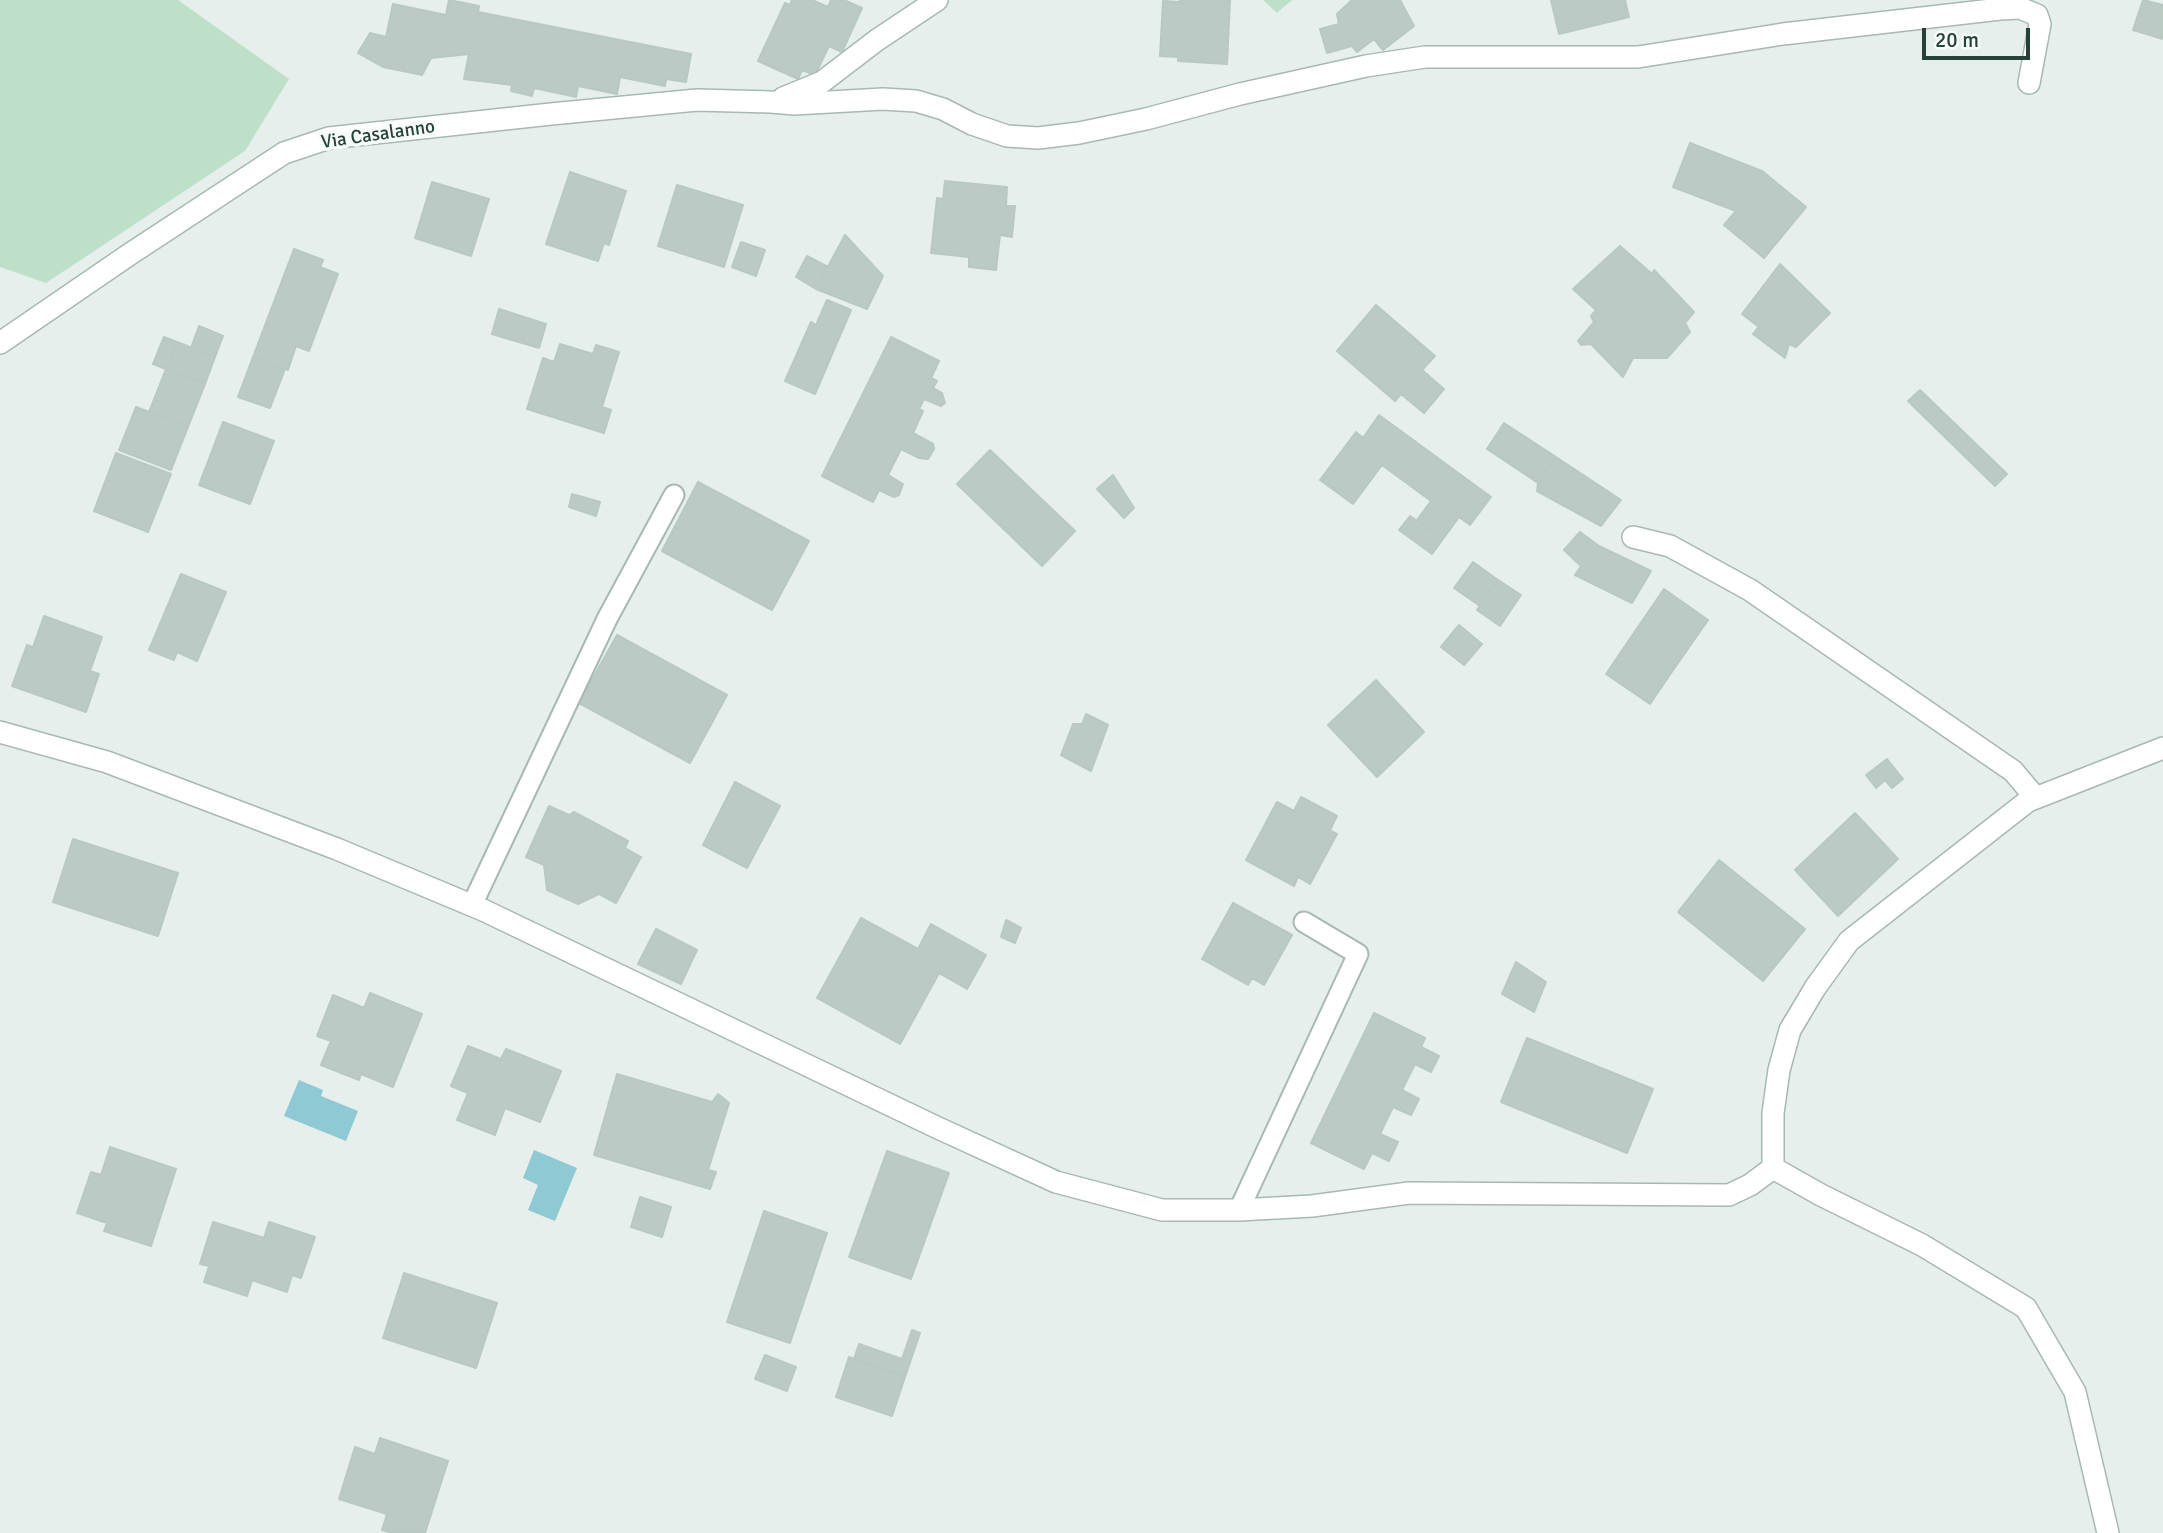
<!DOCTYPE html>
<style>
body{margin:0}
#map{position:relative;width:2163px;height:1533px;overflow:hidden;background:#e6efeb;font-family:Signika,sans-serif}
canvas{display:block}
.scale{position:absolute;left:1922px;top:28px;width:108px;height:32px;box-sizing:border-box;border:4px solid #24423a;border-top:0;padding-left:9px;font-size:21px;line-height:24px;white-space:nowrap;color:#24423a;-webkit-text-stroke:5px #f7fbf9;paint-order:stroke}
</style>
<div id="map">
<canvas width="2163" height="1533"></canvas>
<div class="scale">20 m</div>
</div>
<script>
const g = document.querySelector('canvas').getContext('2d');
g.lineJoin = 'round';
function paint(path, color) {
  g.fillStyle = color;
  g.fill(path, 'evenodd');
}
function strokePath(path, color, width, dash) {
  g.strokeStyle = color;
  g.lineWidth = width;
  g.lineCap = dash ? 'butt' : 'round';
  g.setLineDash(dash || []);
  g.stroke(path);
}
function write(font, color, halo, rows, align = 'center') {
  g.font = font + ' Signika,sans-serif';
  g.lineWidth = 7;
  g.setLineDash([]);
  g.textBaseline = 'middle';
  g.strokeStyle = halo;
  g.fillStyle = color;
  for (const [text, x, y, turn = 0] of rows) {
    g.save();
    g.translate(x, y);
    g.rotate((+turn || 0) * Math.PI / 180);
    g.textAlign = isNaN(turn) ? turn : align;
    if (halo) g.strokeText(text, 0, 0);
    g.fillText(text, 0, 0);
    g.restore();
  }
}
paint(new Path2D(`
 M0 0H178L289 79 245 151 46 283 0 267Z
 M1263 0H1292L1277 13Z`), '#bfe0c8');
paint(new Path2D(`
 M299 1080 323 1090 321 1096 358 1111 346 1141 284 1116Z
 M534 1150 577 1168 555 1221 528 1210 538 1185 523 1178Z`), '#8ec9d4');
const building = new Path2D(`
 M449 0 479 6 478 12 691 54 686 82 666 79 665 86 620 77 617 94 578 86 576 97 534 88 532 96 511 91 512 85 464 79 469 54 431 58 422 75 383 67 358 53 370 33 386 37 393 4 446 15Z
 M792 0H812L828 7 831 0H844L862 8 842 52 829 46 815 75 802 70 798 79 758 61 785 3 790 5Z
 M1180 0H1230L1227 64 1178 61V57L1160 56 1163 1 1180 2Z
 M1352 0H1400L1414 26 1383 50 1374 39 1357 52 1352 46 1327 53 1320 29 1339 24 1337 14Z
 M1551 0H1625L1629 17 1559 34Z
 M2143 0 2163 5V39L2133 30Z
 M1690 143 1762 171 1806 207 1764 258 1724 225 1736 211 1673 187Z
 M570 172 626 191 609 245 604 243 598 261 546 244Z
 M945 181 1007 187 1006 206H1015L1012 237 1000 235 996 270 969 267V257L931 253 937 198 943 199Z
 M432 182 489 199 471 256 415 238Z
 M677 185 743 205 724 267 658 246Z
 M845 235 883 276 867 309 816 289Z
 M741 242 765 250 756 276 732 267Z
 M1620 246 1652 274 1654 270 1694 312 1685 323 1690 332 1667 358H1633L1623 377 1591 344 1581 345 1578 341 1594 322 1591 316 1596 310 1573 289Z
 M294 249 323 260 320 267 338 274 309 351 296 346 288 370 253 357Z
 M807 256 828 267 816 289 796 277Z
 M1780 264 1830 313 1796 347 1789 344 1785 358 1753 334 1759 327 1742 314Z
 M827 300 851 310 815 394 785 381 811 322 816 325Z
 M1376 305 1435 356 1422 370 1444 389 1424 413 1401 394 1395 401 1337 351Z
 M499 309 546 324 539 348 492 334Z
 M199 326 223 336 215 357 191 348Z
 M164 337 177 342 166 369 153 364Z
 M891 337 939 361 931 378 937 381 933 388 942 393 945 403 941 406 924 399 919 409 923 411 913 433 933 444 934 449 928 459 919 458 901 449 888 475 903 484 899 495 894 497 879 490 873 502 822 476Z
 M177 342 215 357 205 384 166 369Z
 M560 344 593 354 596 345 619 352 602 407 611 410 604 433 527 409 543 358 554 362Z
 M253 357 285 369 270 408 238 397Z
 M166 369 205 384 188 427 149 412Z
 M1920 390 2007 474 1995 486 1908 401Z
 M136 407 188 427 171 470 119 450Z
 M1379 415 1491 497 1470 525 1459 517 1443 539 1417 520 1431 501 1382 465 1353 504 1320 480 1356 432 1363 438Z
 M223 422 274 441 250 504 199 485Z
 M1504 423 1556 457 1538 483 1487 449Z
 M990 450 1075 531 1042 566 957 484Z
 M116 453 171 474 148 532 94 511Z
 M1556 457 1621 500 1601 526 1537 491 1538 483Z
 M1113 475 1134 508 1124 518 1097 489Z
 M698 482 809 541 772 610 662 551Z
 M572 494 600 502 596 516 569 507Z
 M1410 516 1443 539 1432 554 1399 530Z
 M1580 532 1599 546 1651 571 1632 603 1575 575 1581 566 1564 550Z
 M1473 562 1498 580 1480 606 1454 588Z
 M181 574 226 592 197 661 177 652 174 660 149 650Z
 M1498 580 1521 595 1500 626 1477 610Z
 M1664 589 1708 620 1669 676 1625 646Z
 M44 616 102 637 90 671 99 674 86 712 12 686 27 645 33 647Z
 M1459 625 1482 644 1464 665 1441 647Z
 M617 635 727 695 690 763 579 703Z
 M1625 646 1669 676 1650 704 1606 674Z
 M1376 680 1424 732 1377 777 1328 725Z
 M1086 714 1108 725 1091 771 1061 755 1073 724H1082Z
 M1887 759 1903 779 1892 788 1885 780 1876 788 1866 775Z
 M735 782 780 806 747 868 703 845Z
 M1301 797 1337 816 1330 830 1337 834 1310 884 1298 877 1294 886 1246 860 1277 802 1294 811Z
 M549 806 569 815 574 812 628 841 625 848 641 857 616 903 599 894 578 904 547 890 544 865 526 857Z
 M1855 813 1898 859 1838 916 1795 870Z
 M73 839 178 873 158 936 53 902Z
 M1719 860 1805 929 1763 981 1678 912Z
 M1233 903 1292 935 1264 985 1252 978 1248 985 1202 959Z
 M861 918 918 949 931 924 986 955 967 989 939 973 900 1044 817 998Z
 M1006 920 1021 928 1015 943 1001 937Z
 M656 929 697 950 681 984 638 964Z
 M1516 962 1546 982 1534 1012 1502 994Z
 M370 993 422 1014 393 1087 361 1074 359 1080 321 1065 331 1041 317 1036 333 995 364 1008Z
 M1374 1013 1425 1038 1421 1047 1439 1056 1431 1072 1415 1064 1402 1090 1419 1099 1411 1115 1393 1107 1380 1134 1398 1142 1389 1161 1372 1153 1364 1169 1311 1143Z
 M1527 1038 1653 1089 1627 1153 1501 1102Z
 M468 1046 501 1059 506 1049 561 1071 540 1122 505 1108 495 1135 457 1120 468 1093 451 1086Z
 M617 1074 712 1102 718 1094 729 1103 708 1170 716 1172 710 1189 594 1155Z
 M110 1147 176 1169 151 1246 104 1231 107 1223 77 1213 91 1172 101 1175Z
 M887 1151 949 1173 911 1279 849 1257Z
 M640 1197 671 1207 662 1237 631 1227Z
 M764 1211 827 1233 790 1343 727 1322Z
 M213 1222 264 1238 269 1222 315 1237 301 1278 292 1275 287 1292 252 1280 247 1296 204 1282 209 1266 200 1264Z
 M404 1273 497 1303 476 1368 383 1338Z
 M912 1330 920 1333 905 1377 854 1359 859 1344 902 1359Z
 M765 1355 796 1367 787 1391 755 1379Z
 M849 1357 905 1377 892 1416 836 1397Z
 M380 1438 448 1461 425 1533H393L382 1530 387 1514 339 1499 355 1447 375 1454Z`);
paint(building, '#bbcac4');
strokePath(building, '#b8c9c2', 2);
const lane = new Path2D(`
 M472 905 607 619 674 495
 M1239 1210 1358 954 1304 922`);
const street = new Path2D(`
 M783 98 822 82 877 40 937 0
 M0 343 130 254 284 153 329 138 551 114 697 100 771 102 794 104 883 99 916 101 943 109 972 124 1007 136 1038 138 1079 133 1146 119 1240 94 1366 66 1425 57H1638L1783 34 2000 9 2020 8 2037 15 2040 24 2029 83
 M1633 537 1670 546 1750 590 2013 771 2035 797
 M0 732 107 762 337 849 483 910 936 1127 1056 1182 1162 1210H1239L1312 1206 1409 1193 1729 1195 1750 1185 1773 1168
 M2108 1533 2075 1392 2026 1308 1922 1245 1821 1195 1773 1168V1113L1779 1070 1790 1030 1815 988 1849 941 2028 801 2163 748`);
strokePath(lane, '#a8b8b2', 23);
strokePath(street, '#a8b8b2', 24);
strokePath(lane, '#fff', 19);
strokePath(street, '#fff', 21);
write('19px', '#24423a', '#f7fbf9', [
 ["Via Casalanno",378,135,-8]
]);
</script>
